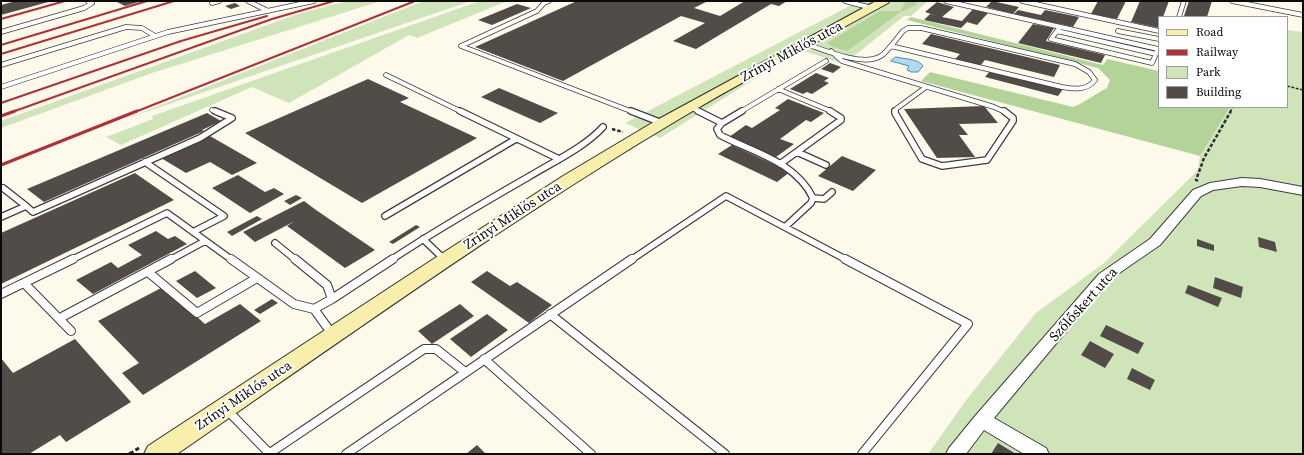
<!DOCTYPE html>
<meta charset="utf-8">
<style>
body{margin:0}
#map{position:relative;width:1304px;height:455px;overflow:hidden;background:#fdf9eb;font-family:"Source Serif 4",serif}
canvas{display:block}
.frame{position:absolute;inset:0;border:2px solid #0b0b0b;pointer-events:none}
.legend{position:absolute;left:1158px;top:16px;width:130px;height:92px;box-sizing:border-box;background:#fff;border:1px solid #9d9d9d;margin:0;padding:5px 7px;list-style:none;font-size:12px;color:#0b0b0b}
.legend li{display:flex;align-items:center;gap:8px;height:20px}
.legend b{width:20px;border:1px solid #9d9d9d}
</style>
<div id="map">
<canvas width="1304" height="455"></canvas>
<div class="frame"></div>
<ul class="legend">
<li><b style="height:5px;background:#f7efab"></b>Road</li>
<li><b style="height:5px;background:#ad3137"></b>Railway</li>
<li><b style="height:11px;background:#cfe4b8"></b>Park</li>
<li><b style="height:11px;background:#524c48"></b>Building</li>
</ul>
</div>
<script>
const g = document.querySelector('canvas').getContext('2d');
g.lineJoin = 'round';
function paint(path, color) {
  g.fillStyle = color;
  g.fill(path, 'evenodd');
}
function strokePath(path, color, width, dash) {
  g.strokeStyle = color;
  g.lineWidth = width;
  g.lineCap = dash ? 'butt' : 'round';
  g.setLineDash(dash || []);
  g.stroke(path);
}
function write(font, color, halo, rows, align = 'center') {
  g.font = font + ' "Source Serif 4",serif';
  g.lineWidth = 4;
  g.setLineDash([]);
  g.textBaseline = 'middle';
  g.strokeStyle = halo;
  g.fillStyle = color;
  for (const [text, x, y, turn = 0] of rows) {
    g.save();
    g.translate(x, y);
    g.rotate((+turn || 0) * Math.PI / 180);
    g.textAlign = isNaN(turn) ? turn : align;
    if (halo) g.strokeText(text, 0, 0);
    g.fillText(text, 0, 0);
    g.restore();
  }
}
paint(new Path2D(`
 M347 1H381L149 74 1 128V121L298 14Z
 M424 1H471L128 118Z
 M480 1H507L417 38 409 35 289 103 252 87 121 145 106 137 153 119 152 116Z
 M859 1H910L905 2 900 11H880L899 13 918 3 914 1H928L911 16H904L844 64 801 50 660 138 625 123Z
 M1287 30 1303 32V454H928L967 399 1036 313 1104 263 1198 170 1200 156 1230 107H1287Z`), '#cfe4b8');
paint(new Path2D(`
 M914 1 918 4 899 13 847 51 834 47 827 43 880 11H900L905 2Z
 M911 17 1103 65 1107 59 1159 71V107H1230L1200 156 921 81 930 72 1073 107C1086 102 1095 94 1107 88L1110 80 1098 68 907 20Z`), '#b3d399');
const water = new Path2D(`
 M896 57C904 59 919 59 923 66L918 72H911L907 70 909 66 891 61Z`);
paint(water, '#b4d9f0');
strokePath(water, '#428ec0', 1);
paint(new Path2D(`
 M16 1H52L1 15V5Z
 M115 1H142L125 6Z
 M577 1H708L694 8 720 16 745 1H787L779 6 771 4 696 49 673 41 705 23 681 16 563 81 475 47Z
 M992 1 1019 7 1013 14 986 7Z
 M1098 1H1126L1117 19 1091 14Z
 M1140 1H1169L1163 17H1159V28L1131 22Z
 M1189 1H1212L1207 17 1184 16Z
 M937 2 954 7 942 17 962 21 973 9 988 13 977 25 967 22 961 28 924 20 930 14 937 16 925 12Z
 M235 3 240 6 231 9 225 6Z
 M517 4 531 8 492 25 478 20Z
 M1018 10 1041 15 1045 10 1079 17 1073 27 1014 14Z
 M1033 24 1054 28 1046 41 1105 55 1101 63 1018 43Z
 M931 34 1060 65 1054 77 985 60 980 66 954 60 960 54 922 44Z
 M830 63 841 67 833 73 821 69Z
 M990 71 1063 89 1058 96 985 77Z
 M816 73 829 78 824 81 829 83 812 94 807 92 803 94 790 89Z
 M368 79 409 98 400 102 477 138 362 203 245 133Z
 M499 88 558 113 540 123 481 97Z
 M788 99 824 113 811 122 806 120 780 139 794 144 776 157 729 137 746 125 752 128 780 110 775 108Z
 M984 106 998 123 959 124 968 135H959L975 157 937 158 904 109Z
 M207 113 221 121 202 130 204 131 44 202 27 189Z
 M210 136 257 163 232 175 210 162 186 173 161 158Z
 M732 145 790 172 777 182 718 154Z
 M842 156 876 170 853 191 818 176Z
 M135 173 174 200 1 284V233Z
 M238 175 265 192 274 188 284 194 250 213 212 188Z
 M296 195 302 198 290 205 284 201Z
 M304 201 316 210 375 250 345 268 287 226 295 221 255 242 243 232Z
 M257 216 262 219 232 236 227 232Z
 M416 225 420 227 393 244 389 242Z
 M156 231 168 239 175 236 187 244 93 294 76 280 111 262 118 268 142 255 128 245Z
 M1258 237 1275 242 1277 252 1259 247Z
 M1197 239 1214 245V251L1197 246Z
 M195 271 216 288 197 298 176 281Z
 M487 271 510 286 517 282 552 305 529 323 471 282Z
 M1215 277 1243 287 1241 298 1213 288Z
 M1188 285 1222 298 1218 307 1185 293Z
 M163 287 205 324 240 304 261 321 143 395 122 373 139 363 98 321Z
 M272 299 278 303 260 314 254 310Z
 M460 304 474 316 432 344 418 331Z
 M487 314 508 330 471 357 450 339Z
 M1106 325 1144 343 1138 354 1100 336Z
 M75 339 131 402 66 442 60 435 29 454H1V358L13 373Z
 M1090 341 1114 354 1105 368 1081 355Z
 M1132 368 1155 380 1150 390 1127 379Z
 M998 443 1016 454H991Z
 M477 445 486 454H466Z`), '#524c48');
const serviceFar2 = new Path2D(`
 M248 1 268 11
 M549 1 544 3 537 11 461 46 633 112
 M845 1 872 8
 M946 1 1158 49 1152 63 1051 39 1060 27
 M1022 1 1159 31
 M1232 1 1303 15
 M212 3 219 1
 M1179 17 1184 1
 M908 28H921L1075 64 1089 72 1095 80C1087 91 1073 89 1062 87L891 46 903 31Z
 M1057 31 1156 54
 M1118 31 1159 39
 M1 32 84 8 92 3 88 1
 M806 44C824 50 861 66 879 57 884 55 887 50 891 46
 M831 51 842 61 994 107 1005 112
 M1 65 126 27 142 28 155 36
 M386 75 462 112
 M1 87 168 32 314 1
 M778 89 833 112
 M690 107 700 112
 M212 110 217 112
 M740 112 826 61
 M895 112 896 109 926 87`);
const serviceFar1 = new Path2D(`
 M460 111 559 159
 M631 111 662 123
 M698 111 722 123 717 129 720 135C754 153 795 161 813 198L811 203 785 227
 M895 111V113L922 159 942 166 987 160 1013 121V118L1004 111
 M722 123 742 111
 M797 152 826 165
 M145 162 224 216 193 232
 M780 164 841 120V118L830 111
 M813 198 824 199 832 192
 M26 206 33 212 200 138 232 118 215 111
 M385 216 516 139
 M1 217 26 206 3 188
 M423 239 445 260
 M275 243 296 260
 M71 260 167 213 232 260
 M170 260 205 241
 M391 260C436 230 483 203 530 176 553 162 585 147 603 127
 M631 260 726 196 847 260`);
const service = new Path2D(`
 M231 259 294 304 314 309 332 334
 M295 259 327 285 332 299
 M444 259 445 260
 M845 259 968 324 862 454
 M148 272 197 313 257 278
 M24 283 71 331
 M1 294 73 259
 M314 309 332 299 393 259
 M550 314 725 454
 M60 318 171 259
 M484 359 591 454
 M228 411 270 454
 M270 453 424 349H436L465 372
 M346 454 632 259`);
const minor = new Path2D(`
 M1242 178 1260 179 1303 187V195L1260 187 1242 186 1213 190 1201 196 1160 245 1109 280 994 418 1046 448 1049 454H1024L984 430 966 454H946L949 448 976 415 1099 274 1150 239 1193 190 1210 183Z`);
const secondary = new Path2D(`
 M876 1H889L888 3C814 44 738 83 666 127 498 228 338 343 177 454H144L148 446 438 256 563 176 657 120Z`);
strokePath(serviceFar2, '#3e3e3e', 5.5);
strokePath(serviceFar1, '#3e3e3e', 8);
strokePath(service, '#3e3e3e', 10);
strokePath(minor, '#3e3e3e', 2);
strokePath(secondary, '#2d2d2d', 2);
strokePath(new Path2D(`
 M1287 86 1303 90
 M1230 112 1233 107`), '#2d2d2d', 1.5, [3, 1.5]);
strokePath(new Path2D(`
 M612 129 623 132
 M1198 181 1196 180 1204 158 1231 111`), '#2d2d2d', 2.5, [3.5, 2]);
strokePath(new Path2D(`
 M129 454 139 448`), '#2d2d2d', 3, [5, 2.5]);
strokePath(serviceFar2, '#fff', 4);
strokePath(serviceFar1, '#fff', 5.5);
strokePath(service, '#fff', 8);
paint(minor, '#fff');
paint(secondary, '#f7efab');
strokePath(new Path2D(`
 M1 19 65 1
 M1 45 147 1
 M1 54 174 1
 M1 103 181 41 267 16
 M12 112 272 19 334 1
 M135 112 415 1`), '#ad3137', 2);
strokePath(new Path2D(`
 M1 116 15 111
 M1 165 137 111`), '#ad3137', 3);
write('14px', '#0b0b0b', '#fff', [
 ["Zrínyi Miklós utca",792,52,-28],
 ["Zrínyi Miklós utca",513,216,-33],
 ["Szőlőskert utca",1084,305,-48],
 ["Zrínyi Miklós utca",244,396,-34]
]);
</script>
